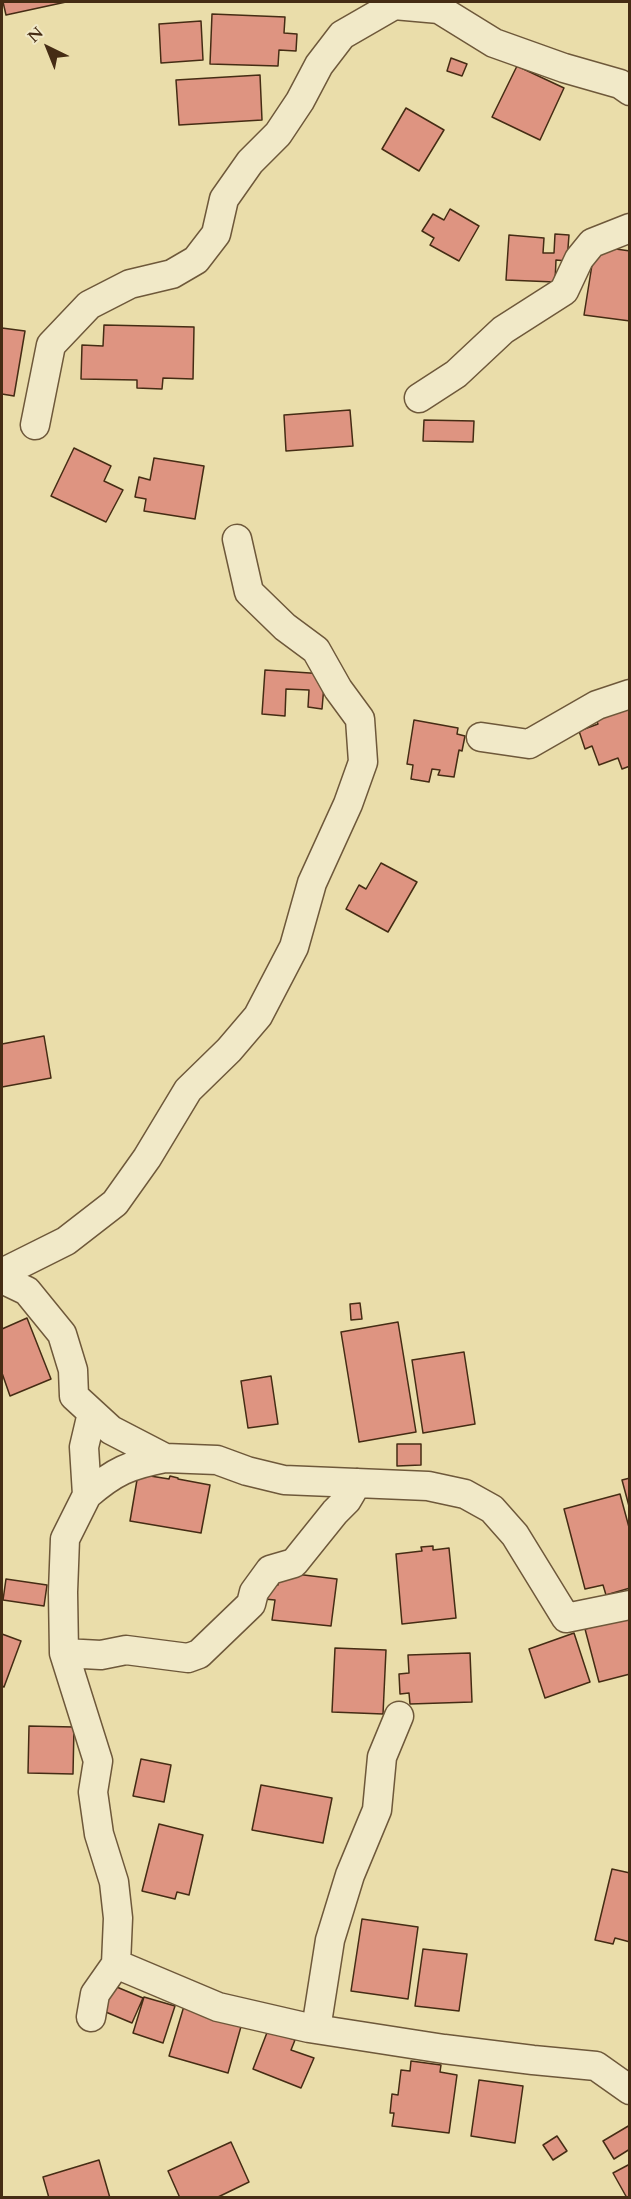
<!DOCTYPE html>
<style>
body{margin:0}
#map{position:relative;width:631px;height:2199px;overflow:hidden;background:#eaddaa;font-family:Cardo,serif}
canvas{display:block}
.frame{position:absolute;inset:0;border:3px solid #452c14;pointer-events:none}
.north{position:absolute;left:18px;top:18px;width:60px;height:60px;-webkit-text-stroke:4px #f1e9c8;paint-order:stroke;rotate:317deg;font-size:16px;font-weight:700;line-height:24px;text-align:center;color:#452c14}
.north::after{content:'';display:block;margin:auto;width:21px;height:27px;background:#452c14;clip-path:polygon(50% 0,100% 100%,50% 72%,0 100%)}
</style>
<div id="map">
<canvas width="631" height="2199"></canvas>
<div class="frame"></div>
<div class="north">N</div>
</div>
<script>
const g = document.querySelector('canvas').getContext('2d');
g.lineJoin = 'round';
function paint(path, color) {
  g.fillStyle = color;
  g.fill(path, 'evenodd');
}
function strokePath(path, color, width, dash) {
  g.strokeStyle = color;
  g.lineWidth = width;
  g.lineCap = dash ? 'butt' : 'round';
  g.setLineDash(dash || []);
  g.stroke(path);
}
const building = new Path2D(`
 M3 2H66L6 15Z
 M212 14 285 17 284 33 297 34 296 51 279 50 278 66 210 64Z
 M201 21 203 60 161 63 159 24Z
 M451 58 467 64 462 76 447 71Z
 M517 66 564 88 540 140 492 117Z
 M260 75 262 120 179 125 176 80Z
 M406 108 444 130 419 171 382 149Z
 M450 209 479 226 459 261 430 245 434 238 422 231 433 214 444 220Z
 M555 234 569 235 567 261 556 260 555 282 506 280 509 235 544 238 543 253H554Z
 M595 246 630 251V321L584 315Z
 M104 325 194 327 193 379 163 378 162 389 137 388V380L81 379 82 345 103 346Z
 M2 328 25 331 14 396 2 394Z
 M350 410 353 446 286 451 284 415Z
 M424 420 474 421 473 442 423 441Z
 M74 448 111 466 104 481 123 490 106 522 51 496Z
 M154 458 204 466 195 519 144 511 146 499 135 497 139 477 150 480Z
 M265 670 325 674 322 709 308 707 309 690 286 689 285 716 262 714Z
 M630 701V766L622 769 618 758 599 765 592 746 585 749 579 731 598 724 594 714Z
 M414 720 458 728 457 734 465 736 462 751 459 750 454 777 438 775 440 770 432 769 429 782 411 779 413 765 407 764Z
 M381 863 417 882 388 932 346 909 359 885 366 889Z
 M44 1036 51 1078 2 1087V1044Z
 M360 1303 362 1319 351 1320 350 1304Z
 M27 1318 51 1379 10 1396 2 1373V1329Z
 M398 1322 416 1432 359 1442 341 1332Z
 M464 1352 475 1424 423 1433 412 1360Z
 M271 1376 278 1424 248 1428 241 1381Z
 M397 1444H421V1465L397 1466Z
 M138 1474 169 1479 170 1476 178 1478V1479L210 1485 201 1533 130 1521Z
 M630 1478V1510L622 1480Z
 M620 1494 630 1531V1588L606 1595 603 1585 585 1589 564 1509Z
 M433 1546V1550L449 1548 456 1618 402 1624 396 1554 422 1551 421 1547Z
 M279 1572 337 1579 331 1626 272 1620 275 1600 264 1599 266 1584 278 1585Z
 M6 1579 47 1585 44 1606 3 1600Z
 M630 1617V1674L599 1682 585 1629Z
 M574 1633 590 1682 545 1698 529 1649Z
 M2 1634 21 1641 4 1687 2 1686Z
 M335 1648 386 1650 383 1714 332 1712Z
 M470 1653 472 1702 410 1704 409 1693 400 1694 399 1674 409 1673 408 1655Z
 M29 1726 74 1727 73 1774 28 1773Z
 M141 1759 171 1765 164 1802 133 1796Z
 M261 1785 332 1798 323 1843 252 1830Z
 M159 1824 203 1835 189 1895 177 1892 175 1899 142 1891Z
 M612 1869 630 1873V1942L615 1938 613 1944 595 1940Z
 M362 1919 418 1927 408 1999 351 1991Z
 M423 1949 467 1954 459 2011 415 2006Z
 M112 1985 143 1998 132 2023 101 2010Z
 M144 1997 175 2006 163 2043 133 2033Z
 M184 2006 242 2023 228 2073 169 2056Z
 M268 2030 295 2040 291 2050 314 2058 301 2088 253 2069Z
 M411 2061 441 2065 440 2072 457 2075 449 2133 392 2126 394 2113H390L392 2094 398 2095 401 2070 410 2071Z
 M479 2080 523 2086 515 2143 471 2136Z
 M630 2125V2149L614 2159 603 2141Z
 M557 2136 567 2151 553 2160 543 2145Z
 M231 2142 249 2182 216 2198H180L168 2171Z
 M99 2160 110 2198H49L43 2177Z
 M630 2164V2198H627L613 2173Z`);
paint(building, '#de9481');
strokePath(building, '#452c14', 1.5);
const minor = new Path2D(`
 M419 398 456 374 503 330 564 291 579 259 592 243 630 228
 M35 425 51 345 89 305 130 284 172 274 196 260 216 234 224 199 250 162 278 134 300 101 319 65 342 35 394 5 439 9 494 43 564 68 620 84 630 91
 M481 737 529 744 597 705 630 694
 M2 1273 66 1241 115 1203 147 1158 188 1090 229 1050 258 1016 294 947 312 883 348 804 363 762 360 719 338 689 316 650 285 627 249 592 237 539
 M2 1279 27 1291 62 1334 73 1370 74 1396 111 1430 165 1458 217 1460 247 1471 284 1480 428 1486 465 1494 492 1509 515 1535 566 1618 630 1605
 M87 1495C115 1471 129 1465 165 1458
 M64 1653 101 1655 126 1650 188 1658 199 1654 251 1604 254 1592 270 1570 294 1563 335 1512 347 1500 357 1483
 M116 1964 218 2007 309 2028 444 2049 533 2060 596 2066 630 2090
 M91 2017 95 1994 116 1964 118 1918 114 1882 99 1834 93 1792 98 1761 64 1653 63 1592 65 1539 87 1495 84 1447 92 1413
 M316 2029 330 1940 350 1875 377 1810 382 1757 399 1716`);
strokePath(minor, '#6e583a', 31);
strokePath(minor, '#f1e9c8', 28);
</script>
